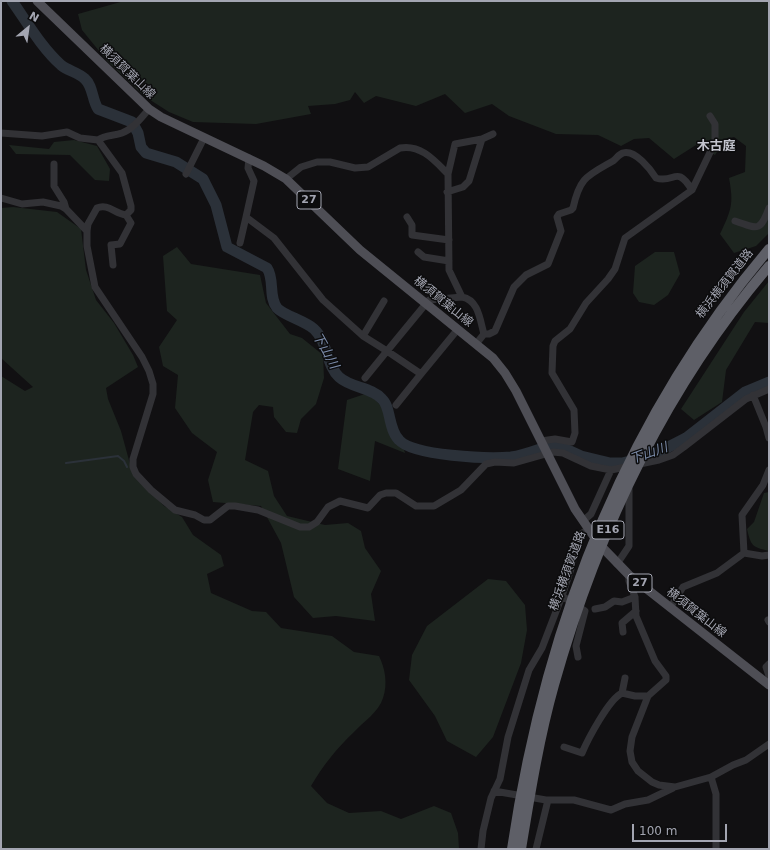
<!DOCTYPE html>
<meta charset="utf-8">
<style>
body{margin:0}
#map{position:relative;width:770px;height:850px;overflow:hidden;background:#111012;font-family:"DejaVu Sans",sans-serif}
canvas{display:block}
.frame{position:absolute;inset:0;border:2px solid #a3a5b1;pointer-events:none}
.north{position:absolute;left:8px;top:8px;width:40px;height:40px;-webkit-text-stroke:3px #0c0c0d;paint-order:stroke;rotate:29deg;font-size:11px;font-weight:700;line-height:16px;text-align:center;color:#a3a5b1}
.north::after{content:'';display:block;margin:auto;width:14px;height:18px;background:#a3a5b1;clip-path:polygon(50% 0,100% 100%,50% 72%,0 100%)}
.scale{position:absolute;left:632px;top:824px;width:95px;height:18px;box-sizing:border-box;border:2px solid #a3a5b1;border-top:0;padding-left:5px;font-size:12px;line-height:14px;white-space:nowrap;color:#a3a5b1;-webkit-text-stroke:3px #0c0c0d;paint-order:stroke}
</style>
<div id="map">
<canvas width="770" height="850"></canvas>
<div class="frame"></div>
<div class="north">N</div>
<div class="scale">100 m</div>
</div>
<script>
const g = document.querySelector('canvas').getContext('2d');
g.lineJoin = 'round';
function paint(path, color) {
  g.fillStyle = color;
  g.fill(path, 'evenodd');
}
function strokePath(path, color, width, dash) {
  g.strokeStyle = color;
  g.lineWidth = width;
  g.lineCap = dash ? 'butt' : 'round';
  g.setLineDash(dash || []);
  g.stroke(path);
}
function write(font, color, halo, rows, align = 'center') {
  g.font = font + ' "DejaVu Sans","Noto Sans JP",sans-serif';
  g.lineWidth = 3;
  g.setLineDash([]);
  g.textBaseline = 'middle';
  g.strokeStyle = halo;
  g.fillStyle = color;
  for (const [text, x, y, turn = 0] of rows) {
    g.save();
    g.translate(x, y);
    g.rotate((+turn || 0) * Math.PI / 180);
    g.textAlign = isNaN(turn) ? turn : align;
    if (halo) g.strokeText(text, 0, 0);
    g.fillText(text, 0, 0);
    g.restore();
  }
}
paint(new Path2D(`
 M124 1H769V233L756 246 734 253 720 234C731 210 734 205 729 178L745 172 746 146 734 137 725 139 715 155 696 145 674 159 649 138 634 139 621 146 598 135 556 134 509 116 492 104 465 113 445 94 416 106 376 96 364 103 355 92 350 100 335 104 308 106 311 114 256 124 193 122 169 112 144 96 108 62 82 30 78 14Z
 M74 140 97 146 110 169 109 181 95 180 70 155 16 154 9 145 49 149 54 142Z
 M13 207 57 212 81 229 86 270 96 300 114 323 133 355 138 367 106 388 108 399 121 431 133 475 164 506 182 517 193 535 221 555 224 566 207 574 211 593 252 611 266 612 281 628 332 636 354 652 379 656C385 668 388 684 383 698 379 712 363 722 353 733 337 748 322 767 311 786L327 803 349 813 381 811 401 819 434 806 451 813 458 833 459 849H1V376L25 391 33 387 1 358V208Z
 M177 247 191 264 260 275 266 303 290 334 302 338 323 355 324 378 316 404 301 419 297 433 286 432 274 417 273 407 259 405 253 412 245 460 268 471 274 496 287 516 325 525 348 523 361 531 365 548 381 571 371 594 375 621 336 616 313 618 294 597 281 543 261 506 213 502 208 480 217 452 192 433 175 408 178 375 163 366 159 347 177 320 167 311 163 256Z
 M655 252H674L680 274 668 295 654 305 639 302 633 293 635 266Z
 M769 281V323L755 322 726 370 722 402 694 420 681 409 744 312Z
 M368 393 395 419 405 453 375 441 370 481 338 469 347 400Z
 M769 492V551C752 547 751 546 747 529L754 522 764 493Z
 M488 579 506 581 525 605 527 630 521 663 493 737 476 757 447 741 435 716 409 680 412 655 427 626Z`), '#1d241f');
strokePath(new Path2D(`
 M66 463 118 456 124 461 127 467`), '#2b3139', 2);
strokePath(new Path2D(`
 M12 1C27 22 41 47 61 65 68 71 78 72 85 79 93 86 92 100 98 109L132 122 138 133 141 147 146 153 176 162 203 179 216 205 227 247 267 268C275 280 268 296 277 308 283 315 305 321 314 329 328 342 326 365 339 377 351 388 371 387 382 399 391 407 388 429 399 440 413 456 489 459 511 457 525 455 539 449 552 445H557L581 456 610 463H622L651 456 686 438 745 392 769 382`), '#2b3139', 11);
strokePath(new Path2D(`
 M1 133 42 136 67 132 80 138 98 140C105 135 114 136 122 133 133 129 141 118 149 109
 M98 140 122 173 131 206V210L126 215C115 214 108 203 97 208L88 224 87 231V246L95 287 142 357 149 371 153 384V394L133 459V467L136 474 151 490 175 510 195 515 204 520H210L228 506H235L258 510 300 527H309L317 522 328 507 340 501 368 508 380 495 386 493H396L416 506H434L461 490 486 464 495 462 514 463 553 452 563 453 591 466 611 470 659 460 673 455 684 447 746 399 769 389
 M249 158 248 168 254 181 246 217 274 238 323 300 363 336 387 351 429 300 462 297 449 270 448 174C435 161 421 144 400 148L368 167 355 168 330 162H317L301 167 286 179
 M54 164V186L64 202 66 209
 M186 174 204 138
 M448 174 455 144 482 139
 M447 192 463 187 469 181 482 139 493 134
 M1 198 22 204 43 202 61 206 66 209 87 231
 M407 217 412 225V235L449 240
 M735 221C758 229 760 232 769 208
 M240 243 246 217
 M418 252 424 257 449 261
 M113 265 111 245 120 244 131 223 126 215
 M462 297C479 300 480 321 484 334L476 344
 M484 334H489L495 331 514 287 526 275 548 264 561 231 557 217 559 214 571 210 573 208C580 177 587 176 613 161 616 159 619 154 623 153 635 149 651 170 656 178 675 184 676 164 692 190
 M363 336 384 301
 M365 378 387 351 421 374 458 329
 M753 395 766 427 769 438
 M396 405 421 374
 M541 441 555 439 572 442 575 433 574 410 552 373 553 346 555 341 570 329 586 303 608 279 615 269 625 238 692 190 715 142V124L710 116
 M583 521 591 514 611 470
 M744 553 762 556 769 555
 M617 564 629 546V489
 M629 575V581L635 597 636 616 655 661 666 676V680L648 696 632 737 630 751 632 762 638 771 652 782 659 785 675 787 711 777 733 765 746 760 769 744
 M562 596 585 611 576 646 578 657
 M670 608 683 587 717 573 744 553 742 515 763 485 769 470
 M595 609 605 607 614 601 622 602 635 597
 M768 620 769 622
 M623 632 622 623 636 611
 M769 664 766 667 769 676
 M622 693 635 696H648
 M564 747 582 753C588 739 609 699 622 693L625 678
 M711 777 716 794V849
 M494 791 546 800H574L611 810 625 804 648 800 673 788
 M481 849 483 831 491 798 500 779 508 737 529 670 542 648 562 596 571 569 577 540 581 534 588 529
 M536 849 548 800`), '#323236', 7);
strokePath(new Path2D(`
 M37 1 149 109 161 117 264 166 286 179 360 250 493 358 505 373 516 391 575 509 599 544 629 575 769 685`), '#4e4e55', 9);
strokePath(new Path2D(`
 M512 849C545 627 623 422 769 249
 M521 849C530 794 539 738 554 685 597 532 666 387 769 266`), '#5e5f67', 10);
for (const [x, y, w] of [
 [309,200,24],
 [608,530,32],
 [640,583,24]
]) {
  const box = new Path2D();
  box.roundRect(x - w / 2, y - 9, w, 18, 3);
  g.fillStyle = '#0c0c0d';
  g.fill(box);
  strokePath(box, '#a3a5b1', 1);
}
write('bold 11px', '#a3a5b1', null, [
 ["27",309,200],
 ["E16",608,530],
 ["27",640,583]
]);
write('12px', '#a3a5b1', '#0c0c0d', [
 ["横須賀葉山線",127,72,44],
 ["横浜横須賀道路",725,284,-52],
 ["横須賀葉山線",443,302,39],
 ["横浜横須賀道路",568,571,-70],
 ["横須賀葉山線",696,613,38]
]);
write('bold 13px', '#c3c4ce', '#0c0c0d', [
 ["木古庭",716,147]
]);
write('italic 13px', '#7c8caa', '#0c0c0d', [
 ["下山川",325,351,61],
 ["下山川",649,454,-20]
]);
</script>
